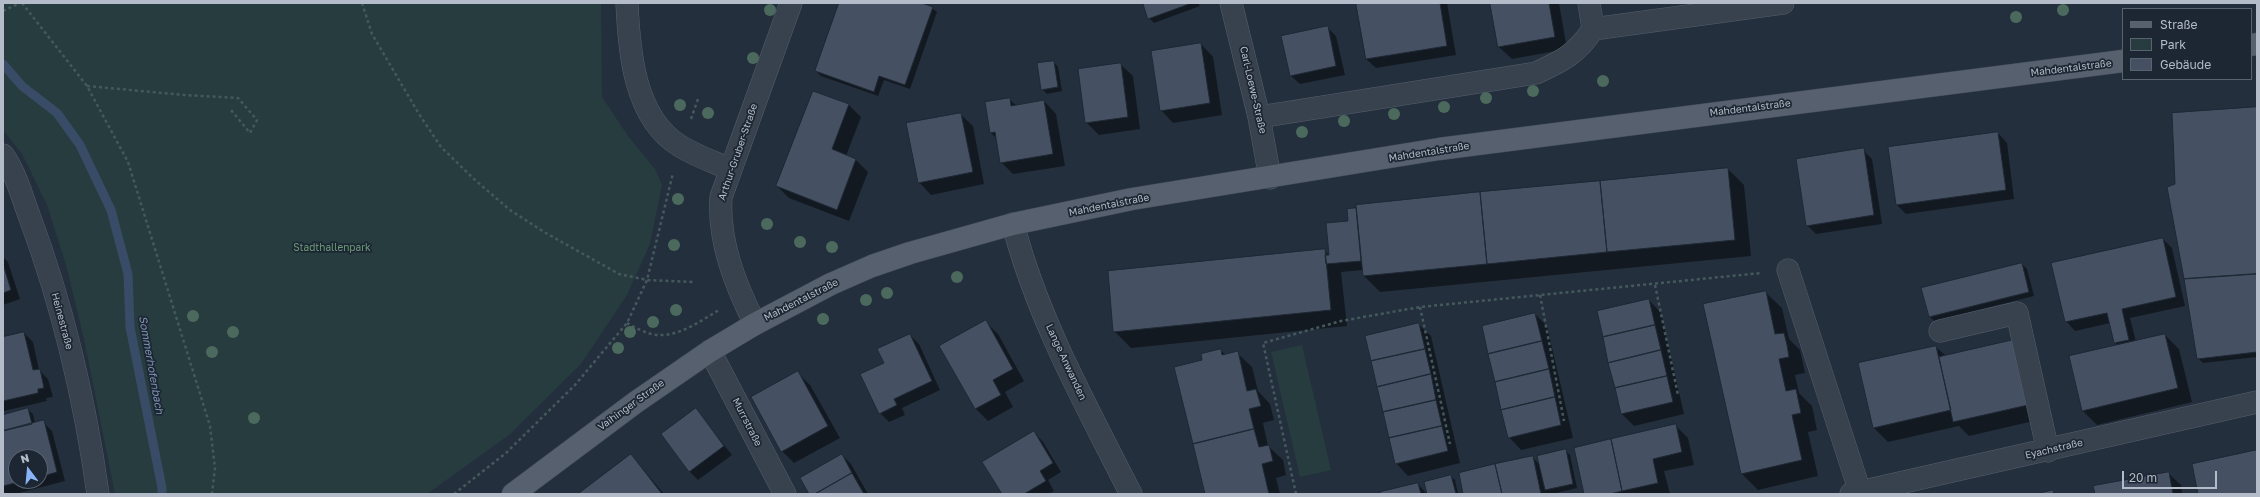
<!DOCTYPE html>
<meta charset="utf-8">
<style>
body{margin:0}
#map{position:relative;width:2260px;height:497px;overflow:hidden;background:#242f3e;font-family:"Golos Text",sans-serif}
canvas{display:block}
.frame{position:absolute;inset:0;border:4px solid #b4bcc9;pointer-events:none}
.legend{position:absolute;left:2122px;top:8px;width:130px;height:72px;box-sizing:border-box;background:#1d2633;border:1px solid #59626f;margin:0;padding:5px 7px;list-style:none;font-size:12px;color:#b4bcc9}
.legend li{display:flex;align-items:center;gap:8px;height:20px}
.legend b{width:20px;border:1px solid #59626f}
.north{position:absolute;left:8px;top:449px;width:40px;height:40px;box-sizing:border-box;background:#1d2633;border:1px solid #59626f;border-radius:50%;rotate:344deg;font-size:11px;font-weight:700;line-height:16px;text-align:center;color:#b4bcc9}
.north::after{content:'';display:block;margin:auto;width:14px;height:18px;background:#8ab4f8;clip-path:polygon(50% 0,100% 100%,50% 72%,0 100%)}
.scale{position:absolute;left:2122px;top:471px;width:95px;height:18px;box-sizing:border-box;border:2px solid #b4bcc9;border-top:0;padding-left:5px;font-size:12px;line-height:14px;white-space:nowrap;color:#b4bcc9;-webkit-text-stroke:3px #1d2633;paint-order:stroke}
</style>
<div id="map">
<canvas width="2260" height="497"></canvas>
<div class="frame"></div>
<ul class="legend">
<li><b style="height:5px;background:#56606e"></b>Straße</li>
<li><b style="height:11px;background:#263c3f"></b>Park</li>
<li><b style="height:11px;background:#455162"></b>Gebäude</li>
</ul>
<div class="north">N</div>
<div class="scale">20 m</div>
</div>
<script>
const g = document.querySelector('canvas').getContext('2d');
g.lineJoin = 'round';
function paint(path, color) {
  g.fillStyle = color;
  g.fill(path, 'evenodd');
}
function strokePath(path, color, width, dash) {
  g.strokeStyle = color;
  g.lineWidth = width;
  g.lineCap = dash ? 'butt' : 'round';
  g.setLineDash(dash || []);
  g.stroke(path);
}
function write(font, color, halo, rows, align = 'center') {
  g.font = font + ' "Golos Text",sans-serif';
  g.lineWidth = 3.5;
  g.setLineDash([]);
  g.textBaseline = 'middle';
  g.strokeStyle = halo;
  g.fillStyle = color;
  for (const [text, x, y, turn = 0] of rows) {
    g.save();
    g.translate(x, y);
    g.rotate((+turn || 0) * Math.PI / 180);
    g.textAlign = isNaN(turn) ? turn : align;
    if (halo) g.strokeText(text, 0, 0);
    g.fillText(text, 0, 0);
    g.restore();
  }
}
paint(new Path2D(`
 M3 3H601L602 97 628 136 655 169 662 185 650 244 627 295 581 364 509 435 427 494H115L84 339 66 265 47 205 22 154 3 130Z
 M1302 345 1331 470 1300 477 1271 352Z`), '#263c3f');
paint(new Path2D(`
 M840 3H919L932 8 937 12 910 89 884 80 878 96 821 76 816 71Z
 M1144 3H1198L1200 6 1154 23 1149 18Z
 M1357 3H1447L1456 55 1376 68 1366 59Z
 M1491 3H1559L1567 49 1512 59 1499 47Z
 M1327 27 1336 36 1345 75 1300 84 1290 75Z
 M1201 44 1213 57 1222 115 1173 123 1161 110Z
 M1054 62 1058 67 1062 91 1047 94 1042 89Z
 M1120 64 1133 76 1140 129 1099 135 1086 122Z
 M1009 99 1017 106 1044 101 1056 114 1065 166 1013 174 1001 162 997 139 991 133Z
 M849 105 861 117 846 156 855 159 868 172 849 221 789 198 777 186Z
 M2257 108V357L2203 363 2198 358 2176 184Z
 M960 114 973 126 984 184 931 195 919 182Z
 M1998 133 2007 143 2014 199 1906 214 1897 205Z
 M1863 150 1872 159 1882 224 1816 234 1807 225Z
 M1728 169 1744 185 1751 256 1380 292 1364 276 1363 270 1341 272 1347 326 1131 348 1114 331 1324 250 1330 256 1356 209 1357 211Z
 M2163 239 2172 248 2185 306 2130 318 2136 342 2165 335 2179 349 2192 402 2097 425 2083 411 2118 346 2115 342 2110 323 2075 331 2066 321Z
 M3 257 8 262 20 299 3 305Z
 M2022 264 2027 269 2034 296 1934 321 1930 317Z
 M1765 292 1782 308 1789 339 1800 350 1805 373 1795 375 1799 393 1812 406 1817 430 1808 432 1818 476 1758 490 1741 473Z
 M1649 300 1661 313 1684 414 1634 426 1622 414Z
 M1535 314 1547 326 1573 438 1521 450 1509 437Z
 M986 322 998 334 1024 381 1005 392 1013 407 988 421 976 409 941 347Z
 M1418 324 1431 336 1460 463 1408 476 1396 463Z
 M24 333 33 342 39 370 48 379 53 397 46 398 47 401 4 411 3 338Z
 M910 335 919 344 940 390 902 408 905 415 889 422 880 413 885 364Z
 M2013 341 2042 419 1969 436 1959 426 1888 442 1874 428 1859 364 1936 347 1946 356Z
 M1220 350 1226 355 1237 353 1252 367 1258 391 1270 404 1274 420 1263 423 1268 446 1283 460 1286 475 1276 478 1280 494H1206L1203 361Z
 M797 372 810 385 840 438 794 463 782 451Z
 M28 410 33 414 35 424 43 422 52 431 65 481 15 494H6L3 491V416ZM16 457H40V481H16Z
 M696 410 732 455 698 480 689 471Z
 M1675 425 1688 438 1694 465 1664 471 1670 494H1585Z
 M1034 432 1043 442 1061 472 1048 480 1054 491 1048 494H1003Z
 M1565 450 1570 455 1577 488 1552 494H1464L1532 457 1540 465Z
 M631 455 664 494H580Z
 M842 455 851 464 868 494H810Z
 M2168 473 2181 485 2182 494H2096Z
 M1450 476 1455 480 1458 494H1428Z
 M1418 484 1427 494H1378Z`), '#0007');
strokePath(new Path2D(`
 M3 64 22 86 57 113 80 145 111 210 128 274 130 327 162 488V494`), '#394c67', 9);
const building = new Path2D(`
 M839 3H922L933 7 905 85 879 76 874 92 815 71Z
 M1143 3H1192L1148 19Z
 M1356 3H1440L1447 46 1366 59Z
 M1490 3H1549L1555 37 1498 47Z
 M1328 26 1336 66 1290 76 1281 36Z
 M1201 43 1210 103 1160 111 1151 51Z
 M1054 61 1058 87 1041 90 1037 63Z
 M1121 63 1128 117 1085 123 1078 69Z
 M813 91 849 104 832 149 856 159 837 210 776 186Z
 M1010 98 1011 106 1044 100 1053 154 1000 163 995 132 990 133 985 102Z
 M2257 107V274L2184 279 2167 187 2175 184 2172 113Z
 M961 113 973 172 918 183 906 123Z
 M1998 132 2006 190 1896 205 1888 147Z
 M1864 148 1874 215 1806 226 1796 159Z
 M1728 168 1735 240 1607 252 1600 181Z
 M1600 181 1607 252 1487 264 1480 192Z
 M1480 192 1487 264 1363 276 1356 205Z
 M1356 208 1361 261 1326 264 1325 255H1329L1326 223 1348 221 1347 209Z
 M2163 238 2176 297 2122 309 2129 340 2114 343 2107 313 2065 322 2051 263Z
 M1325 249 1331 310 1113 332 1108 271Z
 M2022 263 2029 292 1929 317 1921 288Z
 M3 264 11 290 3 293Z
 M2257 274V352L2197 359 2184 279Z
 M1766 291 1775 334 1784 333 1787 345 1789 357 1779 359 1786 391 1796 389 1801 413 1792 415 1802 460 1741 474 1703 304Z
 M1649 299 1655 325 1603 337 1597 311Z
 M1535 313 1542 341 1488 354 1482 326Z
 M986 320 1013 369 993 380 1001 395 975 409 939 346Z
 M1419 323 1425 349 1371 361 1365 336Z
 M1655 325 1661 350 1608 363 1603 337Z
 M24 332 33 370 40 369 44 388 38 389V393L3 401V337Z
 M910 334 932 381 894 399 897 405 879 414 860 374 884 363 877 349Z
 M2165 334 2178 388 2082 411 2069 356Z
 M2013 340 2028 405 1953 422 1939 357Z
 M1542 341 1549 369 1495 382 1488 354Z
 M1936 346 1951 410 1873 428 1858 363Z
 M1221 349 1222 355 1238 351 1247 391 1256 389 1261 406 1249 409 1254 429 1193 444 1174 367 1202 360 1201 354Z
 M1425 349 1431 374 1377 387 1371 361Z
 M1661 350 1667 376 1615 388 1608 363Z
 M1549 369 1555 397 1501 410 1495 382Z
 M798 371 828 426 781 452 751 397Z
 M1431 374 1436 400 1383 412 1377 387Z
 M1667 376 1673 402 1621 414 1615 388Z
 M1555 397 1561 425 1508 438 1501 410Z
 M1436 400 1442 426 1389 438 1383 412Z
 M28 408 32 424 3 431V415Z
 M696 408 724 446 689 472 661 434Z
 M44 420 57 472 40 477V457H16V481H23L3 486V431Z
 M1676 424 1682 452 1653 459 1658 483 1622 491 1611 439Z
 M1442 426 1448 451 1395 464 1389 438Z
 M1254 429 1259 447 1269 445 1273 461 1262 464 1269 494H1205L1193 444Z
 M1034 431 1053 463 1040 471 1046 481 1024 494H1002L982 462Z
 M1611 439 1622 491 1610 494H1584L1574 448Z
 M1566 449 1573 484 1545 490 1537 456Z
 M2257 450V494H2198L2192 464Z
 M631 454 662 494H578Z
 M842 454 852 473 815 494H809L800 478Z
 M1533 456 1541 494H1502L1495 464Z
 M1495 464 1502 494H1463L1459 473Z
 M2169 472 2173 494H2095L2093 486Z
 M852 473 864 494H815Z
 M1451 475 1456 494H1427L1424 482Z
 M1418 483 1421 494H1381L1380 492Z
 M2053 490 2054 494H2036Z`);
paint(building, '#455162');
strokePath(building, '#1f2835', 1);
const minor = new Path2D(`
 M627 3C629 51 634 118 680 146 696 156 714 162 730 169
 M1231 3 1259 117 1270 178
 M1589 3 1593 29
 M1259 117 1536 73C1562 61 1577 54 1593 29L1783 3
 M3 155C16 173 22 197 30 218 63 307 85 401 98 494
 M1013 224C1038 320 1087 407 1131 494
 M1788 270 1860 492
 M755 324C735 284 718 241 721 197L791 3
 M1940 331 2017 313 2048 451
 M710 351 785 494
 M1851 494 2257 402`);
const major = new Path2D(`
 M2251 45 2257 44
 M513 494 636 402 710 351 755 324 831 284 872 266 910 253 1013 224 1132 199 1439 149 2123 61`);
strokePath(minor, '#565f6c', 23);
strokePath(major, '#414a57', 23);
strokePath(new Path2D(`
 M22 3 87 86 128 162 210 426 215 468 212 494
 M362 3 372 34 419 114 441 147 475 180 510 210 544 232 619 274 647 280 693 282
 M3 11 20 3
 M87 86 184 95 238 98 257 120 250 133 231 110
 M691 119 698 99
 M1655 285 1678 395
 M1540 295 1564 421
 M1420 307 1450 444
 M627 323C636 328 648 335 659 335 680 336 702 320 719 310
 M454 494 506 453 575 385 627 323 647 280 673 173
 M1296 494 1263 343 1341 321 1420 307 1761 273`), '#44595c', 2.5, [3, 3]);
strokePath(minor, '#38414e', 22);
strokePath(major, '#56606e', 22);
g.fillStyle = '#4b6a5d';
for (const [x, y] of [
 [770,10],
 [2063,10],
 [2016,17],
 [753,58],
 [1603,81],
 [1533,91],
 [1486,98],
 [680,105],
 [1444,107],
 [708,113],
 [1394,114],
 [1344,121],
 [1302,132],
 [678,199],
 [767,224],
 [800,242],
 [674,245],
 [832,247],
 [957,277],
 [887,293],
 [866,300],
 [676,310],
 [193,316],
 [823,319],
 [653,322],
 [233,332],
 [630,332],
 [618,348],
 [212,352],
 [254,418]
]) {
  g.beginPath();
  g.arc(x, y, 6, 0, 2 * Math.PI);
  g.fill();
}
write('10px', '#b4bcc9', '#1d2633', [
 ["Mahdentalstraße",2071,68,-7],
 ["Carl-Loewe-Straße",1253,90,77],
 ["Mahdentalstraße",1750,108,-7],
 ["Arthur-Gruber-Straße",738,152,-71],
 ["Mahdentalstraße",1429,152,-9],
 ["Mahdentalstraße",1109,205,-11],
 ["Mahdentalstraße",801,300,-27],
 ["Heinestraße",62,321,75],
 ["Lange Anwanden",1066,362,65],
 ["Vaihinger Straße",631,405,-36],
 ["Murrstraße",747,422,63],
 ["Eyachstraße",2054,449,-13]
]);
write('10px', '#6b9a76', '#1d2633', [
 ["Stadthallenpark",332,248]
]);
write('italic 11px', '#7c92b1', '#1d2633', [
 ["Sommerhofenbach",151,365,80]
]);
</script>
